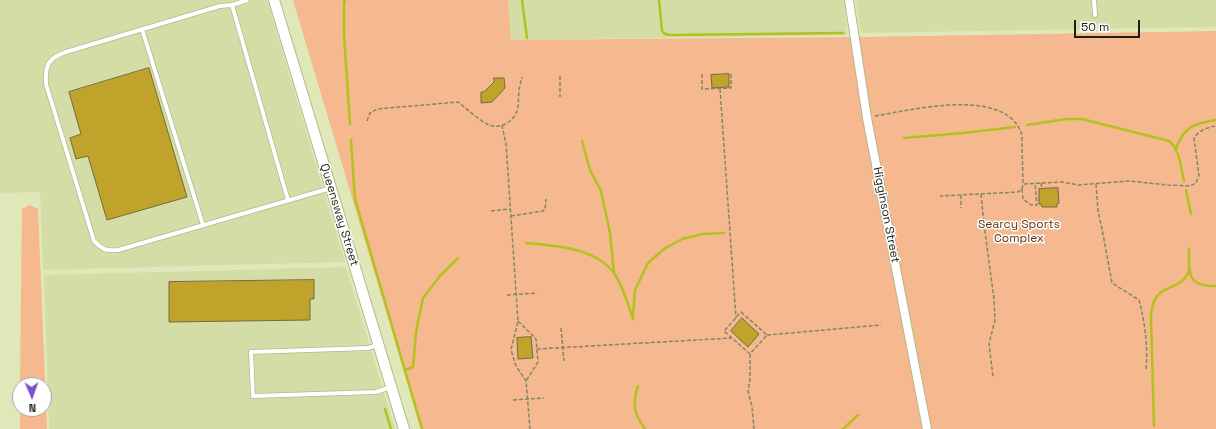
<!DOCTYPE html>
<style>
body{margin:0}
#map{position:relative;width:1216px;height:429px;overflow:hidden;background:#e0e8b9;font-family:"Space Grotesk",sans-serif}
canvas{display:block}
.north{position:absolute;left:12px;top:377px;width:40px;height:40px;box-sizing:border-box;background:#fff;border:1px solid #a5a69f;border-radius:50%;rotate:178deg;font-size:11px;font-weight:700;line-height:16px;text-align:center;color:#1d200e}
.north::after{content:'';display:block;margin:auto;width:14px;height:18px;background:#7b53cc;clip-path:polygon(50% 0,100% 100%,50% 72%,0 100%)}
.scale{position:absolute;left:1074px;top:20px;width:66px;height:18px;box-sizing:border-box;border:2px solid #1d200e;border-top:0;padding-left:5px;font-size:12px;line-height:14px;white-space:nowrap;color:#1d200e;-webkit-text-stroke:3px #fff;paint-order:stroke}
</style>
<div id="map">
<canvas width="1216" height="429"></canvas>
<div class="north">N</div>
<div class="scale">50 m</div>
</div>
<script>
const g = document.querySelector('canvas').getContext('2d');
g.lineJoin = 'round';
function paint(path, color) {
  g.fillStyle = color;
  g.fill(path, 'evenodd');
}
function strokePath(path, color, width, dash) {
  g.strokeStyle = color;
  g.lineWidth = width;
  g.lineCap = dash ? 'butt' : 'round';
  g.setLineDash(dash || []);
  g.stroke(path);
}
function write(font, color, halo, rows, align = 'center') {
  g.font = font + ' "Space Grotesk",sans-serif';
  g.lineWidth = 3;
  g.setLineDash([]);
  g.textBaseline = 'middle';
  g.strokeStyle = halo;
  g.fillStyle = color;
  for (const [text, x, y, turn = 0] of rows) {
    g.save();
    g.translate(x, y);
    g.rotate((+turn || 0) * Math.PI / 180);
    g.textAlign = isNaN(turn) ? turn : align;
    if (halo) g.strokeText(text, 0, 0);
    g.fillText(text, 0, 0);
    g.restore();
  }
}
paint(new Path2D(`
 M0 0H267L345 262 43 270 40 192 0 193Z
 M508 0H844L847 35 511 40Z
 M856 0H1216V27L861 33Z
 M346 267 395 429H49L44 275Z`), '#d5dda7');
paint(new Path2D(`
 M293 0H508L511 40 864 37 1216 31V429H421Z
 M30 205 38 209 47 429H20V395V409H44V385H20L22 209Z`), '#f6b88e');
strokePath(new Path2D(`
 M345 0 344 3V35L350 124
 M522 0 527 38
 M659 0 662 31 665 34 670 35 843 33
 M1027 125 1066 119H1082L1169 141C1180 149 1181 169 1184 181
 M904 138 963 133 1015 127
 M351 140 355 199 422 429
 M582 141 590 170 601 191 610 233 614 273
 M1176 149C1183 127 1195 123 1216 120
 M1186 190 1191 214
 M526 243C555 246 594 247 614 273 623 286 628 304 633 319
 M1189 249C1189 273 1186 286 1216 286
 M633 316 635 290 648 263 664 249 682 239 703 234 724 233
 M405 370 413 367 416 332 423 298 440 276 458 258
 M638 386C632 404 634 414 645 429
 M385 409 391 429
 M1154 426 1151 318C1152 279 1179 295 1189 271
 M843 429 858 415`), '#b3c11c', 2.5);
const building = new Path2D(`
 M149 68 187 197 107 220 88 156 76 159 70 138 81 134 69 92Z
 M729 74V87L712 88 711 75Z
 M494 78H504L505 88 492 102 481 103V92H484L494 82Z
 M1058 188 1059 203 1057 204V207H1042L1041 204H1039V189Z
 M314 280V299H310V320L169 322V282Z
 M742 318 759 334 748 347 731 331Z
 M531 337 533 358 518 359 517 338Z`);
paint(building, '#c0a32b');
strokePath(building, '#756a3f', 1);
const service = new Path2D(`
 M247 0 232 5 220 6 66 52C48 58 45 65 46 84L94 241C103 250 106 251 118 250L331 188
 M1094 0 1095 15
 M232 5 288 200
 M142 29 203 225
 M378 345 368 348 251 352 253 396 376 392 391 387`);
const minor = new Path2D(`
 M849 0 867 118 927 429`);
const tertiary = new Path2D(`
 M274 0 404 429`);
strokePath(service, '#b2b98c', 5.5);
strokePath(minor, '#b2b98c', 10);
strokePath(tertiary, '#b2b98c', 12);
strokePath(new Path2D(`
 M702 74V89L731 88V73
 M560 76V97
 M720 89 736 318
 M875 116C911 110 1003 87 1021 132 1022 135 1022 140 1022 144 1022 157 1023 170 1023 184L1022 189 1018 192 940 196
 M367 121 370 113 377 109 458 102C467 109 480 121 489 125 501 129 513 122 517 111 519 105 518 99 519 92 519 87 521 82 522 77
 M502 125 506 144 518 321 511 350 516 366 526 381 530 429
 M1041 183 1042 189
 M1024 184 1062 182 1078 185 1129 181 1168 185 1190 186 1196 183 1199 175 1194 139C1197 131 1208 127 1216 126
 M1096 184 1098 211 1103 234 1112 283 1139 300C1145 323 1148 346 1146 370
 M1022 189 1023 199 1031 205H1037L1035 183
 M981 194 984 224 994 299 995 320 989 344 993 377
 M961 195V208
 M491 211 510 209
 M511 216 543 211 545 209 546 199
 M507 295 537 293
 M741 312 767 335 750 354 724 331Z
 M518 321 536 339 538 362 526 381
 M561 328 564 361
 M767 335 881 325
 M537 349 732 338
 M750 354V379L748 391 752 407 754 429
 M513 400 544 398`), '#818766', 1.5, [4, 2]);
strokePath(service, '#fff', 4);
strokePath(minor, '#fff', 8);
strokePath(tertiary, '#fff', 10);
write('12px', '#1d200e', '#fff', [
 ["Queensway Street",339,215,73],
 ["Higginson Street",886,215,79]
]);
write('12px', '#613411', '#fff', [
 ["Searcy Sports",1019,225],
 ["Complex",1019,239]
]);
</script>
